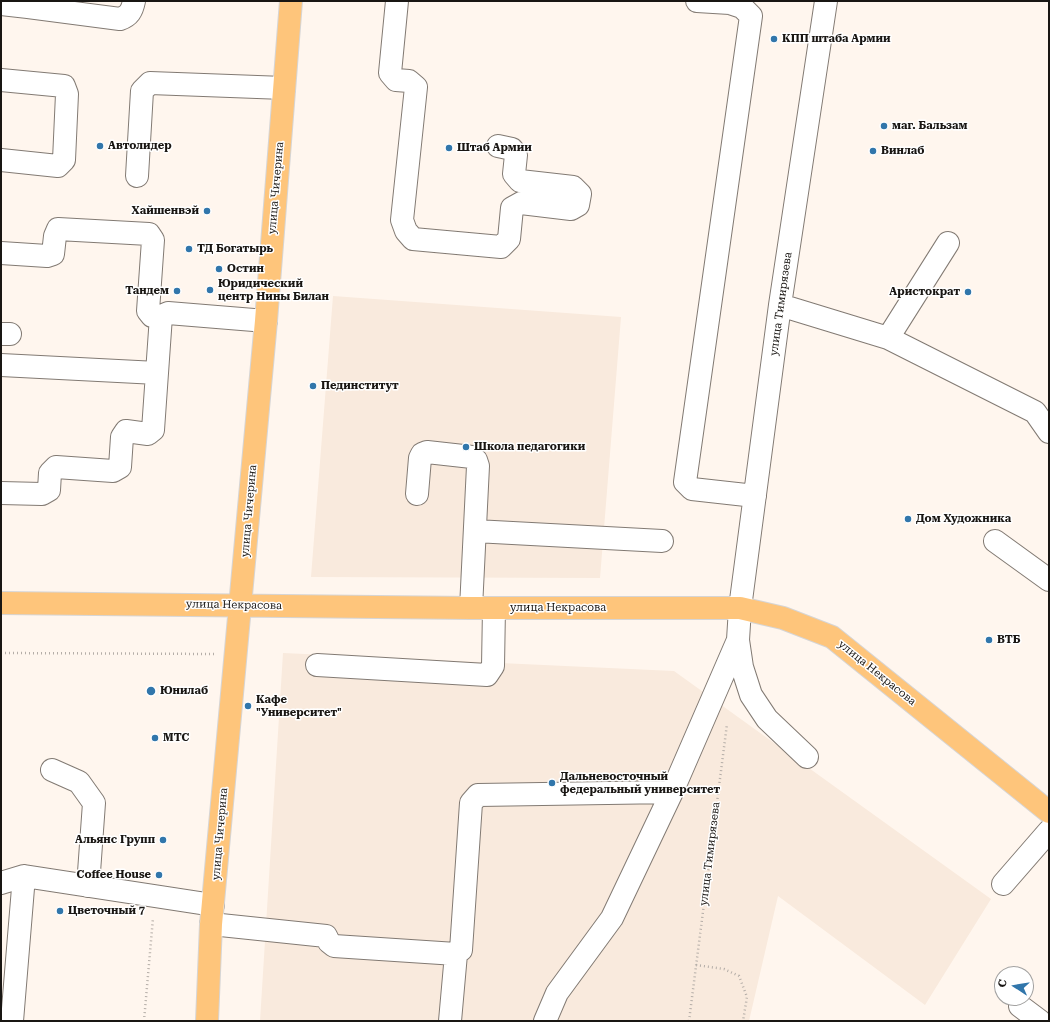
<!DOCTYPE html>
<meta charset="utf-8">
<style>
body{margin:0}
#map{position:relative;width:1050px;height:1022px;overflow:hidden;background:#fff6ee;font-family:"Roboto Serif",serif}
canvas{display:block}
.frame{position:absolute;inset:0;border:2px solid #191613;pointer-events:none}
.north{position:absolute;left:994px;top:966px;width:40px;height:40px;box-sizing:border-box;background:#fff;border:1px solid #a3a2a1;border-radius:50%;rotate:282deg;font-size:11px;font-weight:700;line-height:16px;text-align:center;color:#191613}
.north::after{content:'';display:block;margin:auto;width:14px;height:18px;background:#3176ab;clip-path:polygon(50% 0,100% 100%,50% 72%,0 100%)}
</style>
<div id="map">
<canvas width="1050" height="1022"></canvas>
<div class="frame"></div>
<div class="north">С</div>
</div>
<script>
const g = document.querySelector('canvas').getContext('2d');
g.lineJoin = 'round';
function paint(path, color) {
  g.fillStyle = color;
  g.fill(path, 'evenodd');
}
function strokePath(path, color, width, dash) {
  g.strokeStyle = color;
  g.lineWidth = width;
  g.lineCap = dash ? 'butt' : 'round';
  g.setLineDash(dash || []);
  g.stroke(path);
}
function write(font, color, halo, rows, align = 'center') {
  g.font = font + ' "Roboto Serif",serif';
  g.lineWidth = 3;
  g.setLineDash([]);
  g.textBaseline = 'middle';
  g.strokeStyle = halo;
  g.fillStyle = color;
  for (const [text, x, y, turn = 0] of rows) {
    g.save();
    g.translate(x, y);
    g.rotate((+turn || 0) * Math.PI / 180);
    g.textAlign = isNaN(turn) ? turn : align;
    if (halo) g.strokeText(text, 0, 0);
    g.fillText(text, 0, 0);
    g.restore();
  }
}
paint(new Path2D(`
 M333 296 621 317 600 578 311 577Z
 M283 653 674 671 991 899 925 1005 778 896 749 1021H260Z`), '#f9eadd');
const minor = new Path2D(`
 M397 1 390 73 396 80 409 81 416 87 402 220 406 231 413 239 501 247 509 239 512 208 521 203 571 209 578 205 580 194 573 187 520 181 514 174 516 155 512 149 498 146
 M697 1 730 3 742 7 751 16 685 482 692 489 755 496
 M1 4 28 7V1
 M28 7 120 19C129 16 132 11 134 1
 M1 80 64 86 67 94 64 160 58 166 1 160
 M137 176 142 91 150 83 284 88
 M1 253 47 256 53 254 55 236 58 229 149 234 153 240 148 311 152 316H161
 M780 305 888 338 1035 412 1049 432
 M1 334H10
 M888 338 948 243
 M1 365 157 373
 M1 493 42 494 49 490 50 473 56 467 113 471 120 467 122 437 126 431 148 434 153 430 161 316 168 313 266 321
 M417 494 420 458 422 454 427 452 472 457 476 460 478 466 471 608
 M475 531 662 541
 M995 541 1049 580
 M317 665 487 675 493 666 494 608
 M807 757 767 719 751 695 742 667 738 640 740 608 780 305 826 1
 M52 770 79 782 94 803 88 886
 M1 883 24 876 213 905
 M1003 884 1049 831
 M211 924 326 936 329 942 334 946 456 954 461 950 471 803 478 795 672 792
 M1020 1006 1040 1021
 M12 1021 24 876
 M450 1021 456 954
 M545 1021 557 993 612 918 672 792 738 640`);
const major = new Path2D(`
 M1 603 471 608H740L783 618 832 637 1049 812
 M207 1021 211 924 266 321 291 1`);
strokePath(minor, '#827a73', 24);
strokePath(major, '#d6d5d5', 24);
strokePath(new Path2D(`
 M1 653 214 654
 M696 965 724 969 739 976 747 997 743 1021
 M144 1021 153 918
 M689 1021 727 724`), '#b5aea8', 2.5, [1, 3]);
strokePath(minor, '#fff', 22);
strokePath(major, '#fec57b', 22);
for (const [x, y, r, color] of [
 [774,39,4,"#3176ab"],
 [884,126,4,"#3176ab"],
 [100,146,4,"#3176ab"],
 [449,148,4,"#3176ab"],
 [873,151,4,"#3176ab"],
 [207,211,4,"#3176ab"],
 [189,249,4,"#3176ab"],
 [219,269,4,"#3176ab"],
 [210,290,4,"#3176ab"],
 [177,291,4,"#3176ab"],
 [968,292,4,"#3176ab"],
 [313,386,4,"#3176ab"],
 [466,447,4,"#3176ab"],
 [908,519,4,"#3176ab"],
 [989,640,4,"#3176ab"],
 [151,691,5,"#3176ab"],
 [248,706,4,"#3176ab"],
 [155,738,4,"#3176ab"],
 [552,783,4,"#3176ab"],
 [163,840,4,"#3176ab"],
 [159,875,4,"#3176ab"],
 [60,911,4,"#3176ab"]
]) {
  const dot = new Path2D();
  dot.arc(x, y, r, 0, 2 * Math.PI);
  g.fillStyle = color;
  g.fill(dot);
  strokePath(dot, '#fff', 1.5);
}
write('bold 11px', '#191613', '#fff', [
 ["КПП штаба Армии",782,39],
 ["маг. Бальзам",892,126],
 ["Автолидер",108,146],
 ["Штаб Армии",457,148],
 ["Винлаб",881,151],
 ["Хайшенвэй",199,211,"right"],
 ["ТД Богатырь",197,249],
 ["Остин",227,269],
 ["Юридический",218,284],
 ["центр Нины Билан",218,297],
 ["Тандем",169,291,"right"],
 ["Аристократ",960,292,"right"],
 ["Пединститут",321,386],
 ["Школа педагогики",474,447],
 ["Дом Художника",916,519],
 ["ВТБ",997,640],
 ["Юнилаб",160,691],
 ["Кафе",256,700],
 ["\"Университет\"",256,713],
 ["МТС",163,738],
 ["Дальневосточный",560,777],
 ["федеральный университет",560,790],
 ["Альянс Групп",155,840,"right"],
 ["Coffee House",151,875,"right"],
 ["Цветочный 7",68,911]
], 'left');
write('11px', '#191613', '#fff', [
 ["улица Чичерина",276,188,-85],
 ["улица Тимирязева",781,304,-82],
 ["улица Чичерина",249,511,-85],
 ["улица Некрасова",234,605,1],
 ["улица Некрасова",558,608],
 ["улица Некрасова",877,673,39],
 ["улица Чичерина",220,834,-85],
 ["улица Тимирязева",710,854,-83]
]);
</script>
